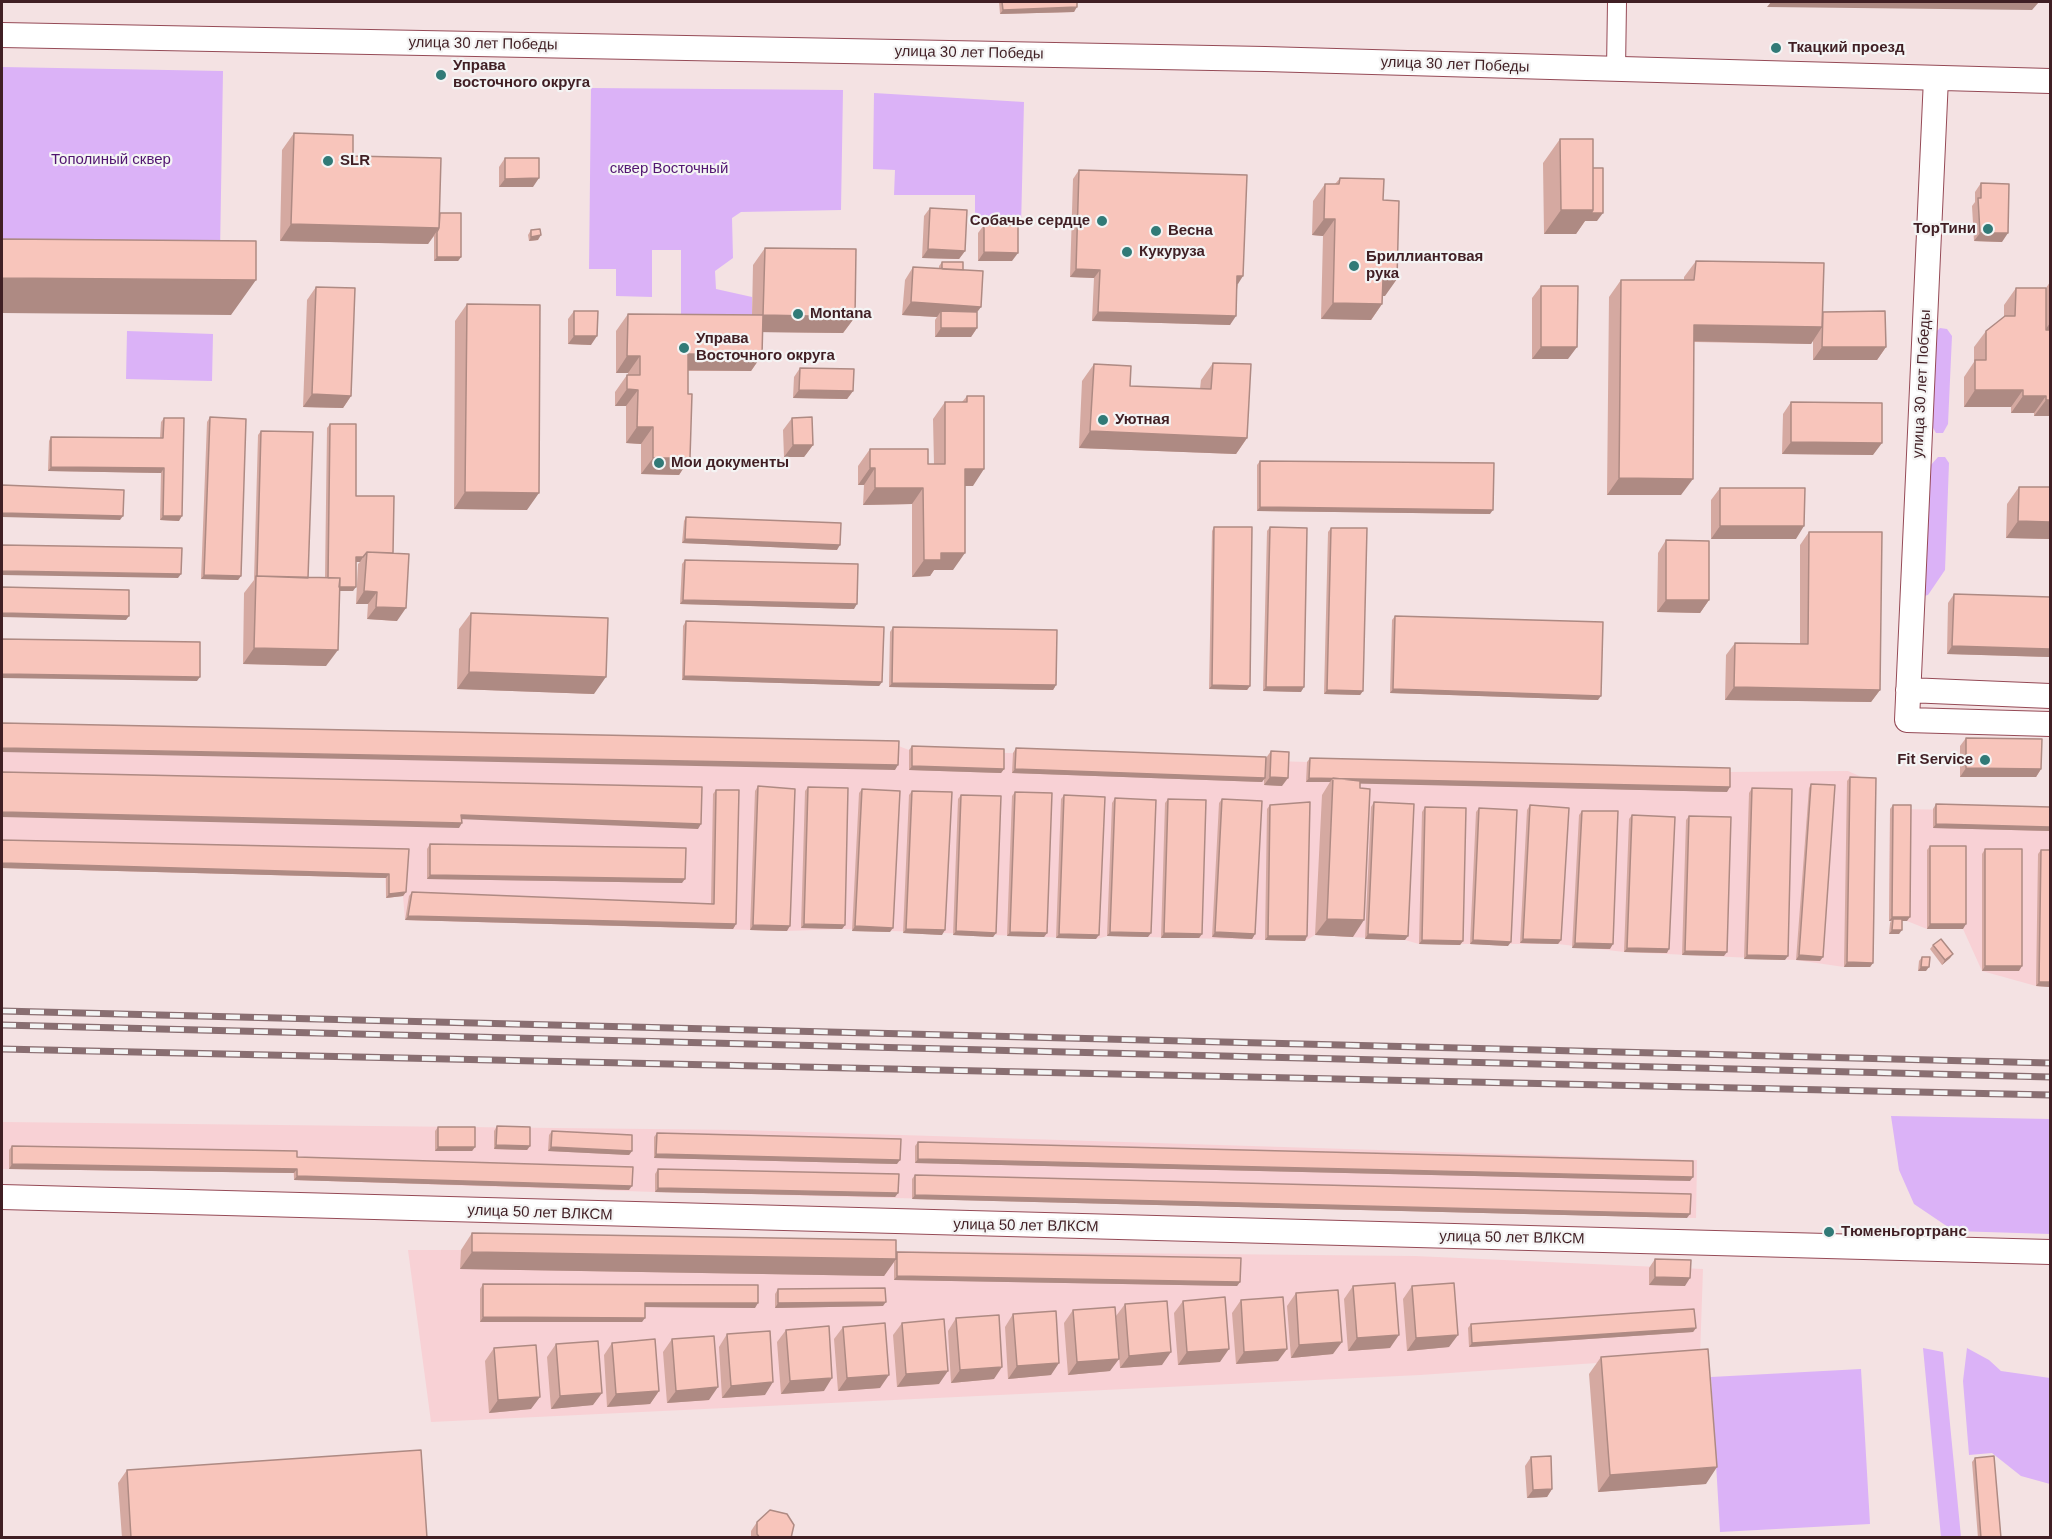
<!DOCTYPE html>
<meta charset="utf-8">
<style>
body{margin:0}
#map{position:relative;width:2052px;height:1539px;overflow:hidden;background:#f4e2e3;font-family:Helvetica,sans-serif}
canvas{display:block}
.frame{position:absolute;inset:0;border:3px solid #401f24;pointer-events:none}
</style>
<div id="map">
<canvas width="2052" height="1539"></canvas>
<div class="frame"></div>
</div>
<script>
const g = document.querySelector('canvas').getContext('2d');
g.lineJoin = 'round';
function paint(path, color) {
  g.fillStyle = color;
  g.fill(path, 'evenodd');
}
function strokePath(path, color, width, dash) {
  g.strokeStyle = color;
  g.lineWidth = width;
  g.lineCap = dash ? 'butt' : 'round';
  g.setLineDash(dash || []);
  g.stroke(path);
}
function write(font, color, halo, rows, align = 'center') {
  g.font = font + ' Helvetica,sans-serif';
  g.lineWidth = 4.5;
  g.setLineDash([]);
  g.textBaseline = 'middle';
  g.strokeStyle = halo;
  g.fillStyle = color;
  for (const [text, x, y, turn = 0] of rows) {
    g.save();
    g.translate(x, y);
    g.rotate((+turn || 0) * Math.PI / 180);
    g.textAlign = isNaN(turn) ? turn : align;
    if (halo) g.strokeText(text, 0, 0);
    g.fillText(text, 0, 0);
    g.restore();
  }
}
paint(new Path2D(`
 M2 728 896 745 909 750 1307 762 1727 772 1848 771 1873 782 1870 967H1844L1796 960 1624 952 1558 944H1419L1405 940 1315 935 1305 941 1108 936 1096 939 842 929 787 931 405 920 403 896 386 898 385 878 2 868Z
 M1890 809 2050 811V987L2036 986 1982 971 1963 929H1927L1907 921H1889Z
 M2 1122 742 1130 1697 1160 1696 1218 655 1192 294 1180 293 1173 2 1169Z
 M408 1250H805L1415 1256 1703 1269 1700 1356 1420 1375 431 1422Z`), '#f8d1d5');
paint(new Path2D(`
 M2 67 223 71 220 253 2 250Z
 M591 88 843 90 841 210 741 212 732 218 733 258 715 271 716 289 752 297V332H681V250H652V297L616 296V269H589Z
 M874 93 1024 102 1021 227 975 224V195H894L895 170 873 169Z
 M1940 328 1947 329 1952 336 1948 424 1943 433H1936L1932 426 1935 333Z
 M127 331 213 334 212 381 126 379Z
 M1938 457H1945L1949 463 1945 570 1928 595 1919 597 1930 466Z
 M1891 1116 2050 1119V1234L1954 1231 1914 1204 1899 1170Z
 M1923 1348 1943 1352 1961 1537H1941Z
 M1967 1348 1989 1360 2001 1371 2050 1378V1484L2021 1476 1992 1453 1969 1455 1963 1381Z
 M1861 1369 1870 1524 1720 1532 1711 1377Z`), '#dbb2f7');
const minor = new Path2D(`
 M1616 70 1617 2`);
const tertiary = new Path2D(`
 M2 35 1265 59 2050 81
 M1936 78 1907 720 2050 724
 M1908 690 2050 696
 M2 1197 2050 1252`);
strokePath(minor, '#954a56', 20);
strokePath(tertiary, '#954a56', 26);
strokePath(minor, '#fff', 18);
strokePath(tertiary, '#fff', 24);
const rail = new Path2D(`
 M2 1011 2050 1063
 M2 1025 2050 1077
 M2 1049 2050 1095`);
strokePath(rail, '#896e71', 7);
strokePath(rail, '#f4f4f4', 4.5, [14]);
paint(new Path2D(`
 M999 2H1077L1074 12 1000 14Z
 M294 133 353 156 440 213 461 257 458 261H434V236L428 244 280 241 282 150Z
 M1560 139 1593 168 1597 221H1585L1576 234H1544L1543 163Z
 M505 158 533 187H499V167Z
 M1079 170 1238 284 1230 325 1092 321 1094 278 1070 277 1073 179Z
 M1340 178 1383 200 1385 296H1382V304L1371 320 1321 319 1323 236 1312 235 1313 201 1325 184H1335Z
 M1981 183 2002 242 1974 241 1972 206 1975 202V192Z
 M930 208 965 251 959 259 922 258 924 216Z
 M984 225 1012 261H978V233Z
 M531 230 538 240 529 241 528 235Z
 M765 248 855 317 843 333 763 332 762 355 751 371H688V394L690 458 679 475 641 474V444L626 443V406H615V392L627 375H628V373H616V331L628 314 752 315 753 265Z
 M1696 261 1823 312 1886 347 1877 360H1813V340L1811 344 1694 342 1681 495H1607L1609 297 1621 280H1684V277Z
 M942 262 963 270 977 312V328L971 337H935V320L937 317 902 315 905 280 913 267 939 269V266Z
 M2050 282V416H2034V413H2011V407H1964V377L1974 362V347L1986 331 2004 317V305L2016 288H2046Z
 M1541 286 1568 359H1532V298Z
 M316 287 351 396 343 408 303 407 307 300Z
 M467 304 527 510 454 509 455 321Z
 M574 311 591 345 568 344V319Z
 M1213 363 1247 438 1236 454 1079 448 1082 381 1094 364 1130 386 1200 389 1201 380Z
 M800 368 853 391 847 399 793 398 794 377Z
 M967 396 973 486H965L953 570H934L930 576 912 577V504L863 505 864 485H858V466L870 449 928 464H934L933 419 945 402H962Z
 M1791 402 1873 455 1782 454 1783 414Z
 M210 417 241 576 238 580 201 579 207 422Z
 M164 418 179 521 160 520 161 473 48 471 49 441 51 437 160 438 161 422Z
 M792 418 813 445 804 457H784L783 430Z
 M330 424 356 496 393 553 397 621 367 619 368 604H356L358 564 360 562H356L353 591H339L326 666 243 664 244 593 254 580 258 435 261 431 308 578H325L327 428Z
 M1260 461 1490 514 1257 511V465Z
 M2019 487H2050V539L2006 538 2007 504Z
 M1720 488 1796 539H1711V500Z
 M686 517 837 550 682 543 684 521Z
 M1214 527 1250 686 1247 690 1209 689 1212 531Z
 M1270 527 1301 692 1263 691 1267 531Z
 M1331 528 1363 691 1360 695 1324 694 1328 532Z
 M1809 532 1880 690 1871 702 1725 700 1726 655 1735 643 1800 644V545Z
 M1666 540 1709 600 1700 613 1657 612 1658 553Z
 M685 560 854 609 680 604 682 564Z
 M1954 594 2050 597V657L1947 654 1948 603Z
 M471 613 594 694 457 689 459 629Z
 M1395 616 1598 700 1390 693 1392 620Z
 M686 621 882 682 879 686 682 680 683 626Z
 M893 627 1056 685 1053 690 889 687 890 632Z
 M1966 738 2041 769 2036 777H1960V746Z
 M912 746 1004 769 1001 773 909 770V750Z
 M1016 748 1266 758 1271 751 1282 786 1264 785V779L1262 782 1012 773 1013 753Z
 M1310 758 1727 792 1360 783 1353 937 1315 935 1322 795 1330 782H1306L1307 762Z
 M1850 777 1873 963 1870 967H1844L1847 781Z
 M1811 784 1820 961 1796 960 1809 788Z
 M758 786 787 931 750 930 755 791Z
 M808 787 845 925 842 929 801 928 805 791Z
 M1752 788 1785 960 1744 959 1749 793Z
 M862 789 890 932 852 931 859 793Z
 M716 790 736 924 733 929 405 920 409 896 412 892 711 904 713 794Z
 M912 791 942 935 903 933 909 795Z
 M1015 792 1047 933 1044 937 1007 936 1012 796Z
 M961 795 996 933 993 937 953 935 958 799Z
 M1064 795 1096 939 1056 938 1061 799Z
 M1115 798 1148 937 1107 936 1112 803Z
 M1168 799 1202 934 1199 938H1161L1165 803Z
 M1222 799 1255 934 1252 939 1212 937 1219 803Z
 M1374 802 1405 940 1365 939 1371 807Z
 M1936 804 2050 807V831L1933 828V809Z
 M1270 805 1307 936 1305 941 1265 940 1267 809Z
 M1530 805 1561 940 1558 944 1520 943 1527 810Z
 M1893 805 1907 921H1902L1899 934H1889L1890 923 1891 921H1889L1890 809Z
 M1425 807 1463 941 1460 945 1419 944 1422 812Z
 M1479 808 1508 946 1470 944 1476 812Z
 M1582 811 1610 949 1572 948 1579 815Z
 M1632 815 1667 953 1624 952 1629 819Z
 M1689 816 1724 956 1682 955 1686 820Z
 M2 840 409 849 406 892 403 896 386 898V878L2 868Z
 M430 844 682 883 427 879V849Z
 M1930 846 1963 929H1927V850Z
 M1985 849 2019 971H1982V854Z
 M2041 850 2050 987 2036 986 2038 854Z
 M1933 945 1953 954 1950 958 1942 965 1930 949Z
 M1922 957 1926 971H1918L1919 961Z
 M497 1126 530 1146 527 1150 494 1149V1131Z
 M438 1127 475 1147 472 1151H435V1131Z
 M552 1131 632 1151 629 1155 548 1151 549 1135Z
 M657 1133 897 1164 654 1158V1137Z
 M918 1142 1690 1181 915 1163V1146Z
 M12 1146 297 1157 629 1190 294 1180V1173L9 1169V1150Z
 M658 1169 898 1193 895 1197 655 1192V1174Z
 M915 1175 1687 1218 912 1199V1179Z
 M472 1233 896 1254 897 1252 1240 1282 1237 1286 894 1280V1262L884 1276 460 1269 461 1250Z
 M1655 1259 1685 1286 1649 1285V1268Z
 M483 1284 755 1308 645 1307 642 1322H480V1289Z
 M1353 1286 1390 1348 1348 1351 1344 1299Z
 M1412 1286 1449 1347 1407 1351 1403 1299Z
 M778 1289 883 1306 775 1308V1294Z
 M1296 1293 1333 1354 1291 1358 1287 1306Z
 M1241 1300 1278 1361 1236 1364 1232 1313Z
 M1183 1301 1220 1362 1178 1365 1174 1313Z
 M1125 1304 1162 1365 1120 1368 1116 1316Z
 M1073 1310 1110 1371 1068 1375 1064 1323Z
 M1013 1314 1051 1375 1008 1379 1005 1327Z
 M956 1318 994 1379 951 1383 948 1331Z
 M902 1323 939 1384 897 1387 893 1335Z
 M1471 1324 1696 1328 1693 1332 1469 1347 1468 1328Z
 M843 1327 880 1388 838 1391 834 1339Z
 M786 1330 824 1391 781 1394 777 1342Z
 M727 1334 765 1395 722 1398 719 1347Z
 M672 1339 709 1400 667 1403 663 1352Z
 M612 1343 659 1391 650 1404 607 1407 604 1355Z
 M556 1344 593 1405 551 1409 547 1357Z
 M494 1348 531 1409 489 1413 485 1361Z
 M1601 1357 1706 1484 1598 1492 1589 1374Z
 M1531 1457 1552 1489 1547 1497 1527 1498 1525 1466Z
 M1975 1458 2001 1538H1978L1972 1462Z
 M127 1470 427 1538H122L118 1483Z
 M757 1522 791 1537 751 1538V1531Z`), '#d5a9a1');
paint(new Path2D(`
 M1771 2H2039L2032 10 1767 7Z
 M1077 7 1074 12 1000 14 1003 10Z
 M539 178 533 187H499L505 179Z
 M1561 210H1593L1603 213 1597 221H1585L1576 234H1544Z
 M1324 219H1335L1323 236 1312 235Z
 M291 224 439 228 428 244 280 241Z
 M1980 233H2008L2002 242 1974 241Z
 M541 235 538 240 529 241 531 237Z
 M928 249 965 251 959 259 922 258Z
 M984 252 1018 253 1012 261H978Z
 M437 257H461L458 261H434Z
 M1076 269 1100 270 1094 278 1070 277Z
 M1237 276H1243L1238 284H1231Z
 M2 278 256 280 231 315 2 313Z
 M1383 279H1397L1385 296H1371Z
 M911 302 981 307 972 319 941 311 937 317 902 315Z
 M1333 303 1382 304 1371 320 1321 319Z
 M1098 312 1236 316 1230 325 1092 321Z
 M763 315 855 317 843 333 752 332Z
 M2050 323V346H2034Z
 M1694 325 1822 327 1811 344 1682 341Z
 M941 328H977L971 337H935Z
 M574 336H597L591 345 568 344Z
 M1541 347H1577L1568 359H1532Z
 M1822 347H1886L1877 360H1813Z
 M688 354 762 355 751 371 677 370Z
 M627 356H640L628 373H616Z
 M627 389 638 390 626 406H615Z
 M799 390 853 391 847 399 793 398Z
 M1975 390H2023L2011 407H1964Z
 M312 394 351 396 343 408 303 407Z
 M2023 396H2046L2034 413H2011Z
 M2046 400H2050V416H2034Z
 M637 427H653L641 444 626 443Z
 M1090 431 1247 438 1236 454 1079 448Z
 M1791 442 1882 443 1873 455 1782 454Z
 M793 445H813L804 457H784Z
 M653 458H690L679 475 641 474Z
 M51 467 164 468 161 473 48 471Z
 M870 468H875L864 485H858Z
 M965 469H984L973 486H953Z
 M1619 478 1693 479 1681 495H1607Z
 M875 488H923L912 504 863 505Z
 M465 492 539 493 527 510 454 509Z
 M1260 507 1493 510 1490 514 1257 511Z
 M2 513 123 516 120 520 2 517Z
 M163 516H182L179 521 160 520Z
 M2018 521 2050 522V539L2006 538Z
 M1720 526H1804L1796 539H1711Z
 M685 539 840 545 837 550 682 543Z
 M941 553H965L953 570H934L930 576 912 577 924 560Z
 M356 557H363L360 562H353Z
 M2 571 181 574 178 578 2 575Z
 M204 575 241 576 238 580 201 579Z
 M328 587H356L353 591H325Z
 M364 591 377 592 368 604H356Z
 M683 600 857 604 854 609 680 604Z
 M1666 600H1709L1700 613 1657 612Z
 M376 607 406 608 397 621 367 619Z
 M2 613 129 616 126 620 2 617Z
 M1952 646 2050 649V657L1947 654Z
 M254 648 338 650 326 666 243 664Z
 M469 672 606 677 594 694 457 689Z
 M2 674 200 677 197 681 2 678Z
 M684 676 882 682 879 686 682 680Z
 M892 683 1056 685 1053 690 889 687Z
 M1212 685 1250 686 1247 690 1209 689Z
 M1266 687H1304L1301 692 1263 691Z
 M1734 687 1880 690 1871 702 1725 700Z
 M1393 689 1601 696 1598 700 1390 693Z
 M1327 690 1363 691 1360 695 1324 694Z
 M2 748 898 765 895 770 2 752Z
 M912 766 1004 769 1001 773 909 770Z
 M1966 768 2041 769 2036 777H1960Z
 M1015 769 1265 778 1262 782 1012 773Z
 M1270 777 1288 778 1282 786 1264 785Z
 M1309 778H1333L1330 782H1306Z
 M1333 778 1730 787 1727 792 1333 783Z
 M2 812 462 823 459 828 2 817Z
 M461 815 701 824 698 829 458 819Z
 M1936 824 2050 827V831L1933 828Z
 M2 863 389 874 386 878 2 868Z
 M430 875 685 879 682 883 427 879Z
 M406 892 403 896 386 898 389 894Z
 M408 916 736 924 733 929 405 920Z
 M1892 917H1910L1907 921H1893V919L1891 921H1889Z
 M1327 919 1364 920 1353 937 1315 935Z
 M804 924 845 925 842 929 801 928Z
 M1930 924H1966L1963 929H1927Z
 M753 925 790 926 787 931 750 930Z
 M855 926 893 928 890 932 852 931Z
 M906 929 945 930 942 935 903 933Z
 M1892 930H1902L1899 934H1889Z
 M956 931 996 933 993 937 953 935Z
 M1010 932 1047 933 1044 937 1007 936Z
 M1110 932 1151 933 1148 937 1107 936Z
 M1215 932 1255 934 1252 939 1212 937Z
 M1164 933 1202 934 1199 938H1161Z
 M1059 934 1099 935 1096 939 1056 938Z
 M1368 934 1408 936 1405 940 1365 939Z
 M1268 936H1307L1305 941 1265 940Z
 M1523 939 1561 940 1558 944 1520 943Z
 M1422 940 1463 941 1460 945 1419 944Z
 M1473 940 1511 942 1508 946 1470 944Z
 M1575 943 1613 944 1610 949 1572 948Z
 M1627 948 1669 949 1667 953 1624 952Z
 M1685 951 1727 952 1724 956 1682 955Z
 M1953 954 1950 958 1942 965 1945 960Z
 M1747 955 1788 956 1785 960 1744 959Z
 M1799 955 1823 957 1820 961 1796 960Z
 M1847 962 1873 963 1870 967H1844Z
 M1985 966H2022L2019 971H1982Z
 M1921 967H1929L1926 971H1918Z
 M2039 982H2050V987L2036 986Z
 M496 1145 530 1146 527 1150 494 1149Z
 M438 1147H475L472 1151H435Z
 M551 1147 632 1151 629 1155 548 1151Z
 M656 1154 900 1160 897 1164 654 1158Z
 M918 1159 1693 1177 1690 1181 915 1163Z
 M12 1164 297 1169 294 1173 9 1169Z
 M297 1176 632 1186 629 1190 294 1180Z
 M658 1188 898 1193 895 1197 655 1192Z
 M915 1195 1690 1214 1687 1218 912 1199Z
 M472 1252 896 1259 884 1276 460 1269Z
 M897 1276 1240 1282 1237 1286 894 1280Z
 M1655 1277 1690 1278 1685 1286 1649 1285Z
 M886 1302 883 1306 775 1308 778 1303Z
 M645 1303H758L755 1308 642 1307Z
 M483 1317 645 1318 642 1322H480Z
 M1696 1328 1693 1332 1469 1347 1472 1343Z
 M1399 1335 1390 1348 1348 1351 1357 1338Z
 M1458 1335 1449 1347 1407 1351 1416 1338Z
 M1342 1342 1333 1354 1291 1358 1299 1345Z
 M1229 1349 1220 1362 1178 1365 1187 1352Z
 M1287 1349 1278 1361 1236 1364 1244 1352Z
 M1171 1352 1162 1365 1120 1368 1129 1356Z
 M1119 1359 1110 1371 1068 1375 1077 1362Z
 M1059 1363 1051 1375 1008 1379 1017 1366Z
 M1002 1367 994 1379 951 1383 960 1370Z
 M948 1371 939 1384 897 1387 906 1374Z
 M889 1375 880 1388 838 1391 847 1378Z
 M832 1378 824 1391 781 1394 790 1381Z
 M773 1382 765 1395 722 1398 731 1386Z
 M718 1387 709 1400 667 1403 676 1391Z
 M659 1391 650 1404 607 1407 616 1394Z
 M602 1393 593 1405 551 1409 560 1396Z
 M540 1397 531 1409 489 1413 498 1400Z
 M1717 1467 1706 1484 1598 1492 1610 1475Z
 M1552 1489 1547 1497 1527 1498 1533 1490Z`), '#ae8a83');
const building = new Path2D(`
 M1002 2H1077V7L1003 10Z
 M294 133 353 135V156L441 158 439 228 291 224Z
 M1560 139H1593V210H1561Z
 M505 158H539V178L505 179Z
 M1593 168H1603V213H1591L1593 210Z
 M1079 170 1247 175 1243 276H1237L1236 316 1098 312 1100 270 1076 269Z
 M1340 178 1384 179 1383 200 1399 201 1397 279H1383L1382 304 1333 303 1335 219H1324L1325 184H1339Z
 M1981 183 2009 184 2008 233H1980L1978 198H1981Z
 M930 208 967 210 965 251 928 249Z
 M440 213H461V257H437V232L439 228Z
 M984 225H1018V253L984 252Z
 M540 229 541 235 531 237V230Z
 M2 239 256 241V280L2 278Z
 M765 248 856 249 855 317 763 315Z
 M1696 261 1824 263 1822 327 1694 325 1693 479 1619 478 1621 280H1694Z
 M942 262H963V270L942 269Z
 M913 267 983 271 981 307 911 302Z
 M1541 286H1578L1577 347H1541Z
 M316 287 355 288 351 396 312 394Z
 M2016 288H2046V330H2050V400H2046V396H2023V390H1975V360H1986V331L2005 316H2015Z
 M467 304 540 305 539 493 465 492Z
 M574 311H598L597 336H574Z
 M941 311 977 312V328H941Z
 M1885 311 1886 347H1822L1823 312Z
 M628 314 763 315 762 355 688 354V394H692L690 458H653V427H637L638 390 627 389V375H640V356H627Z
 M1213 363 1251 364 1247 438 1090 431 1094 364 1131 366 1130 386 1211 389Z
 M800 368 854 369 853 391 799 390Z
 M967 396H984V469H965V553H941V560H924L923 488H875V468H870V449H928V464H945V402H967Z
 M1791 402 1882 403V443L1791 442Z
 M210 417 246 419 241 576 204 575Z
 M812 417 813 445H793L792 418Z
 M164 418H184L182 516H163L164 468 51 467V437L163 438Z
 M330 424H356V496H394L393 553 367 552 363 557H356V587H339L340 578H328Z
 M261 431 313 432 308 578 257 576Z
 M1260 461 1494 463 1493 510 1260 507Z
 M2 485 124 490 123 516 2 513Z
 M2019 487H2050V522L2018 521Z
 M1720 488H1805L1804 526H1720Z
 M686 517 841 523 840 545 685 539Z
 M1214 527H1252L1250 686 1212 685Z
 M1270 527 1307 528 1304 687H1266Z
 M1331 528H1367L1363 691 1327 690Z
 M1809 532H1882L1880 690 1734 687 1735 643 1808 644Z
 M1666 540 1709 541V600H1666Z
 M2 545 182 548 181 574 2 571Z
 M367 552 409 554 406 608 376 607 377 592 364 591Z
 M685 560 858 564 857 604 683 600Z
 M256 576 340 578 338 650 254 648Z
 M2 587 129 590V616L2 613Z
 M1954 594 2050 597V649L1952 646Z
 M471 613 608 618 606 677 469 672Z
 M1395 616 1603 622 1601 696 1393 689Z
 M686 621 884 627 882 682 684 676Z
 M893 627 1057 630 1056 685 892 683Z
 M2 639 200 642V677L2 674Z
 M2 723 899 741 898 765 2 748Z
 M1966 738 2042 739 2041 769 1966 768Z
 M912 746 1004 749V769L912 766Z
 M1016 748 1266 757 1265 778 1015 769Z
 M1271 751 1289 752 1288 778 1270 777Z
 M1310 758 1730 768V787L1309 778Z
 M2 772 702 787 701 824 461 815 462 823 2 812Z
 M1850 777 1876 778 1873 963 1847 962Z
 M1333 778 1360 781V788L1370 789 1364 920 1327 919Z
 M1811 784 1835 785 1823 957 1799 955Z
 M758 786 795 789 790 926 753 925Z
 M808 787 848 788 845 925 804 924Z
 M1752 788 1792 789 1788 956 1747 955Z
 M862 789 900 791 893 928 855 926Z
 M716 790H739L736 924 408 916 412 892 714 904Z
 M912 791 952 792 945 930 906 929Z
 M1015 792 1052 793 1047 933 1010 932Z
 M961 795 1001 796 996 933 956 931Z
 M1064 795 1105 797 1099 935 1059 934Z
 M1115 798 1156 800 1151 933 1110 932Z
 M1168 799 1206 800 1202 934 1164 933Z
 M1222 799 1262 801 1255 934 1215 932Z
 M1310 802 1307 936H1268L1270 805Z
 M1374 802 1414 804 1408 936 1368 934Z
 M1936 804 2050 807V827L1936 824Z
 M1530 805 1569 808 1561 940 1523 939Z
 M1893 805H1911L1910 917H1892Z
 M1425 807 1466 808 1463 941 1422 940Z
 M1479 808 1517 810 1511 942 1473 940Z
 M1582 811H1618L1613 944 1575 943Z
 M1632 815 1675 817 1669 949 1627 948Z
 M1689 816 1731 817 1727 952 1685 951Z
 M2 840 409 849 406 892 389 894V874L2 863Z
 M430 844 686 848 685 879 430 875Z
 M1930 846H1966V924H1930Z
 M1985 849H2022V966H1985Z
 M2041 850H2050V982H2039Z
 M1893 919H1902V930H1892Z
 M1941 939 1953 954 1945 960 1933 945Z
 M1922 957H1930L1929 967H1921Z
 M497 1126 530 1127V1146L496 1145Z
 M438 1127H475V1147H438Z
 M552 1131 632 1135V1151L551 1147Z
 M657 1133 901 1139 900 1160 656 1154Z
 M918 1142 1693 1161V1177L918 1159Z
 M12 1146 297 1151V1157L633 1167 632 1186 297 1176V1169L12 1164Z
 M658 1169 899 1174 898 1193 658 1188Z
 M915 1175 1691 1194 1690 1214 915 1195Z
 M472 1233 896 1240V1259L472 1252Z
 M897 1252 1241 1258 1240 1282 897 1276Z
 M1655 1259 1691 1260 1690 1278 1655 1277Z
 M1395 1283 1399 1335 1357 1338 1353 1286Z
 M1454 1283 1458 1335 1416 1338 1412 1286Z
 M483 1284 758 1285V1303H645V1318L483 1317Z
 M885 1288 886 1302 778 1303V1289Z
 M1338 1290 1342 1342 1299 1345 1296 1293Z
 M1225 1297 1229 1349 1187 1352 1183 1301Z
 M1283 1297 1287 1349 1244 1352 1241 1300Z
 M1167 1301 1171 1352 1129 1356 1125 1304Z
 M1115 1307 1119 1359 1077 1362 1073 1310Z
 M1694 1309 1696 1328 1472 1343 1471 1324Z
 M1056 1311 1059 1363 1017 1366 1013 1314Z
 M999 1315 1002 1367 960 1370 956 1318Z
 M944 1319 948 1371 906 1374 902 1323Z
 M885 1323 889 1375 847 1378 843 1327Z
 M829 1326 832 1378 790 1381 786 1330Z
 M770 1331 773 1382 731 1386 727 1334Z
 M714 1336 718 1387 676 1391 672 1339Z
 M655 1339 659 1391 616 1394 612 1343Z
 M598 1341 602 1393 560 1396 556 1344Z
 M536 1345 540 1397 498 1400 494 1348Z
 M1708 1349 1717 1467 1610 1475 1601 1357Z
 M421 1450 427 1538H131L127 1470Z
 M1551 1456 1552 1489 1533 1490 1531 1457Z
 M1994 1456 2001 1538H1981L1975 1458Z
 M770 1510 787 1514 794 1525 791 1538H760L757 1534V1522Z`);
paint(building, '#f8c5bb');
strokePath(building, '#ae8a83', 1.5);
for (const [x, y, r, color] of [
 [1776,48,6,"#317a77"],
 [441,75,6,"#317a77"],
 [328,161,6,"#317a77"],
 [1102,221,6,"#317a77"],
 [1988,229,6,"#317a77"],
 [1156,231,6,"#317a77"],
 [1127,252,6,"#317a77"],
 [1354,266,6,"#317a77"],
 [798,314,6,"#317a77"],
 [684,348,6,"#317a77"],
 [1103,420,6,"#317a77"],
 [659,463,6,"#317a77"],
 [1985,760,6,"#317a77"],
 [1829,1232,6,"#317a77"]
]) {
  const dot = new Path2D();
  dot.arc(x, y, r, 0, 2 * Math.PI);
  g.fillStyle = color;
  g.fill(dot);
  strokePath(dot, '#f4f4f4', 2);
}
write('15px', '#401f24', '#f4f4f4', [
 ["улица 30 лет Победы",483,44,1],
 ["улица 30 лет Победы",969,53,1],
 ["улица 30 лет Победы",1455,65,2],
 ["улица 30 лет Победы",1922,384,-87],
 ["улица 50 лет ВЛКСМ",540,1213,2],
 ["улица 50 лет ВЛКСМ",1026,1226,1],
 ["улица 50 лет ВЛКСМ",1512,1238,1]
]);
write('bold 15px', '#401f24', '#f4f4f4', [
 ["Ткацкий проезд",1788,48],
 ["Управа",453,66],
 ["восточного округа",453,83],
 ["SLR",340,161],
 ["Собачье сердце",1090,221,"right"],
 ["ТорТини",1976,229,"right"],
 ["Весна",1168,231],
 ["Кукуруза",1139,252],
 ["Бриллиантовая",1366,257],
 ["рука",1366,274],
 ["Montana",810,314],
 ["Управа",696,339],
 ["Восточного округа",696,356],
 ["Уютная",1115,420],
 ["Мои документы",671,463],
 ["Fit Service",1973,760,"right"],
 ["Тюменьгортранс",1841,1232]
], 'left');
write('15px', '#511570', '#f4f4f4', [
 ["Тополиный сквер",111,160],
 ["сквер Восточный",669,169]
]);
</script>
